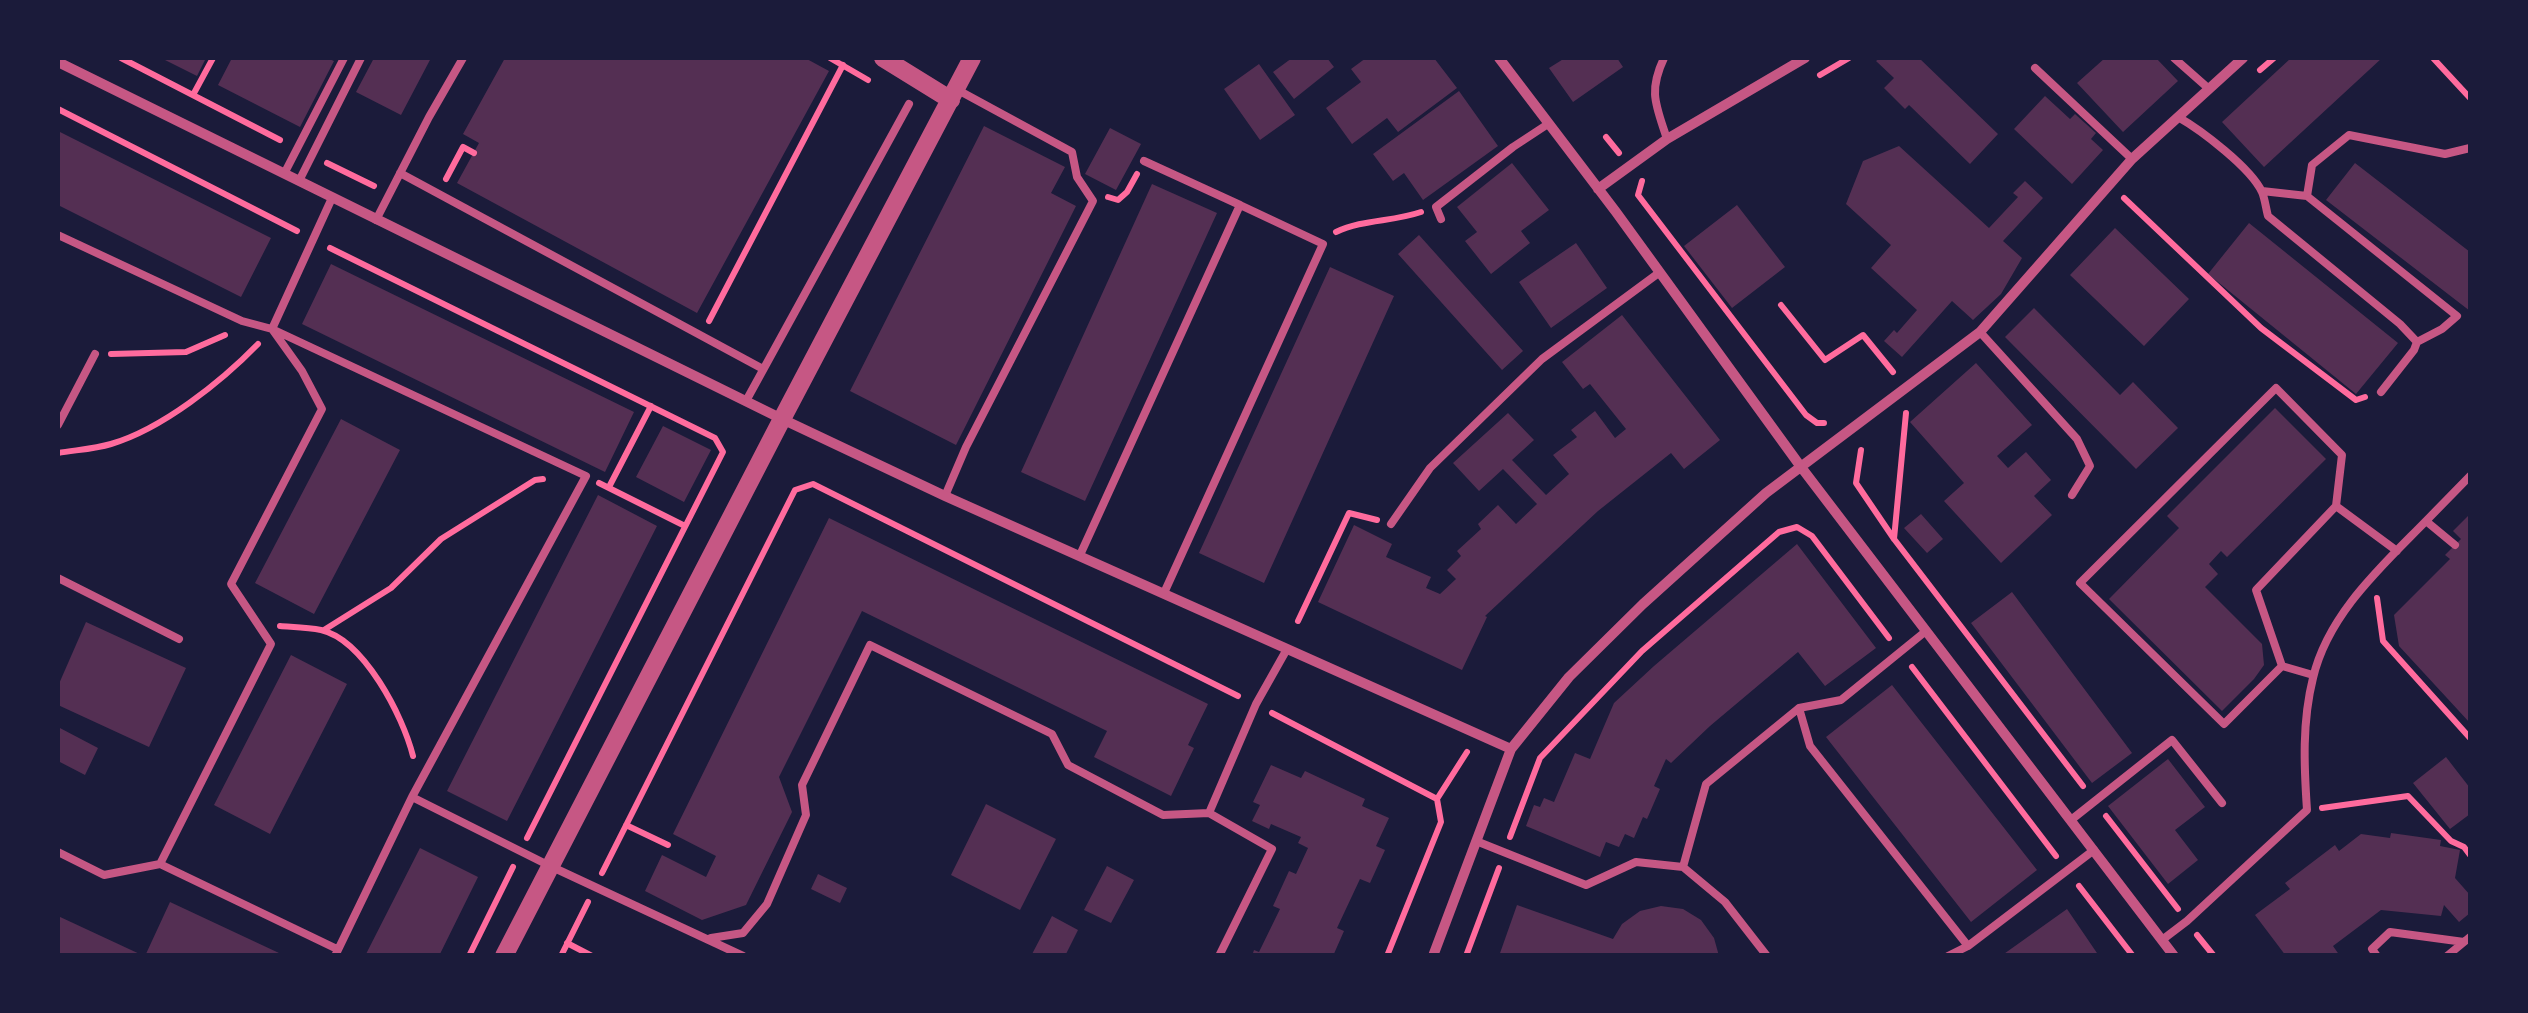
<!DOCTYPE html>
<style>
body{margin:0}
#map{position:relative;width:2528px;height:1013px;overflow:hidden;background:#1b1b3a;font-family:"DejaVu Sans",sans-serif}
canvas{display:block}
.frame{position:absolute;inset:0;border:60px solid #1b1b3a;pointer-events:none}
</style>
<div id="map">
<canvas width="2528" height="1013"></canvas>
<div class="frame"></div>
</div>
<script>
const g = document.querySelector('canvas').getContext('2d');
g.lineJoin = 'round';
function paint(path, color) {
  g.fillStyle = color;
  g.fill(path, 'evenodd');
}
function strokePath(path, color, width, dash) {
  g.strokeStyle = color;
  g.lineWidth = width;
  g.lineCap = dash ? 'butt' : 'round';
  g.setLineDash(dash || []);
  g.stroke(path);
}
paint(new Path2D(`
 M161 58H206L197 76Z
 M232 58H327L334 61 300 127 218 85Z
 M374 58H431L401 115 356 92Z
 M505 58H805L829 71 697 313 457 183 479 143 463 134Z
 M1292 58H1327L1334 67 1294 99 1273 72Z
 M1366 58H1434L1457 88 1398 132 1387 118 1352 144 1326 108 1361 82 1351 69Z
 M1565 58H1617L1623 67 1573 102 1549 68Z
 M1880 58H1919L1998 134 1970 164 1909 105 1905 109 1884 88 1894 78 1876 61Z
 M2105 58H2156L2178 81 2123 132 2077 83Z
 M2291 58H2382L2264 167 2222 122Z
 M1259 64 1295 115 1260 140 1224 89Z
 M1459 91 1498 146 1423 200 1404 173 1393 181 1373 154Z
 M2045 96 2070 119 2075 114 2096 133 2091 139 2103 150 2072 184 2014 129Z
 M984 126 1065 167 1051 193 1076 206 956 445 850 391Z
 M1110 128 1141 144 1116 190 1085 174Z
 M58 131 271 238 241 297 58 205Z
 M1899 146 1989 228 2018 197 2013 193 2025 181 2043 198 2003 241 2022 258 2001 294 1973 320 1952 301 1902 357 1884 341 1894 330 1897 333 1917 310 1871 268 1891 245 1846 204 1863 161Z
 M1512 163 1549 210 1521 231 1530 243 1491 274 1465 241 1477 232 1457 207Z
 M2355 163 2470 252V311L2326 200Z
 M1152 184 1217 213 1085 501 1021 472Z
 M1737 205 1785 267 1732 308 1684 246Z
 M2249 223 2398 343 2356 394 2208 274Z
 M2115 228 2189 299 2144 346 2070 275Z
 M1419 235 1523 351 1502 370 1398 254Z
 M1576 243 1607 288 1551 328 1519 282Z
 M331 264 634 412 605 472 302 324Z
 M1330 267 1394 296 1264 583 1199 553Z
 M2034 308 2120 395 2133 382 2178 428 2136 469 2005 337Z
 M1622 315 1720 440 1684 469 1671 453 1598 511 1485 616 1487 617 1462 670 1318 602 1354 525 1392 544 1386 557 1431 577 1426 588 1440 594 1456 579 1447 570 1461 556 1457 551 1481 529 1478 524 1498 505 1516 524 1537 504 1503 469 1479 491 1453 463 1508 413 1534 440 1512 460 1546 495 1569 474 1553 455 1577 437 1571 430 1595 411 1615 438 1626 429 1590 384 1583 389 1562 362Z
 M1976 363 2032 425 1997 456 2008 468 2026 452 2051 480 2034 496 2052 515 2001 563 1944 501 1964 483 1910 422Z
 M2275 408 2326 459 2227 557 2221 551 2209 564 2218 574 2205 587 2262 644 2264 665 2254 679 2222 711 2109 599 2179 528 2167 516Z
 M341 419 400 450 314 614 255 583Z
 M663 426 711 450 684 502 636 477Z
 M598 495 657 526 507 821 447 791Z
 M1921 514 1943 539 1927 553 1904 528Z
 M2470 514V723L2399 646 2394 615 2450 559 2445 555 2461 539 2453 531Z
 M829 518 1208 704 1188 745 1194 748 1171 796 1094 757 1107 731 862 611 779 777 792 812 746 905 702 920 645 891 662 855 706 877 716 856 673 834Z
 M1797 544 1876 648 1825 686 1798 652 1710 726 1671 763 1666 759 1654 786 1660 789 1647 819 1643 817 1634 838 1625 834 1619 847 1606 842 1600 857 1526 826 1534 805 1540 807 1544 798 1554 802 1575 753 1590 759 1614 703 1654 666Z
 M2012 592 2132 753 2092 783 1971 623Z
 M86 622 186 668 149 747 58 705V686Z
 M291 655 347 684 270 834 214 805Z
 M1892 685 2037 870 1971 922 1826 737Z
 M58 727 98 748 85 775 58 761Z
 M2446 757 2470 788V814L2450 829 2413 783Z
 M2168 759 2205 807 2175 830 2198 860 2168 884 2108 806Z
 M1271 765 1301 778 1305 771 1365 799 1362 806 1389 818 1376 846 1385 850 1370 883 1360 879 1337 928 1344 931 1333 956H1252L1254 950 1259 952 1280 909 1273 906 1289 871 1296 874 1308 848 1298 843 1301 837 1271 824 1269 829 1252 821 1260 805 1253 802Z
 M986 804 1056 839 1020 910 951 875Z
 M2391 833 2441 840 2440 846 2460 850 2455 878 2470 895V913L2459 922 2444 905 2441 916 2381 910 2333 946 2340 956H2286L2255 915 2290 889 2285 883 2335 845 2339 851 2361 834 2390 838Z
 M420 848 478 877 439 956H365Z
 M1107 866 1134 880 1111 923 1084 910Z
 M818 874 847 888 840 903 811 889Z
 M170 902 279 953 278 956H145Z
 M1517 905 1613 939 1622 924 1640 911 1661 906 1683 909 1701 920 1714 938 1719 956H1499Z
 M2067 909 2099 956H2001Z
 M58 916 144 956H58Z
 M1052 916 1078 930 1065 956H1031Z`), '#542f53');
strokePath(new Path2D(`
 M121 58 280 140
 M830 58 868 80
 M2433 58 2470 98
 M2260 70 2274 58
 M1820 75 1849 58
 M193 95 213 58
 M58 109 297 231
 M1606 137 1619 153
 M327 163 374 186
 M446 179 463 147 474 153
 M1642 181 1638 195 1806 415 1817 423H1824
 M1108 197 1118 200 1127 192 1137 174
 M2124 198 2261 328 2356 400 2365 397
 M1336 232C1363 219 1392 222 1421 212
 M330 248 715 438 723 452 527 838
 M1781 305 1825 360 1863 335 1893 372
 M709 321 843 65
 M111 354 186 352 225 335
 M1861 450 1856 483 1894 539 2083 786
 M58 453C75 450 94 449 111 444 162 429 221 382 258 344
 M599 483 685 526
 M609 487 651 406
 M1894 539 1906 413
 M2377 598 2383 641 2470 738
 M1298 621 1349 513 1377 520
 M280 626C293 627 308 627 321 630 364 640 403 716 413 756
 M324 630 391 588 441 539 535 480 543 479
 M1912 667 2056 856
 M1272 713 1437 799 1441 822 1387 956
 M1437 799 1467 752
 M2322 808 2408 796 2451 841 2464 847 2470 855
 M2106 816 2178 909
 M626 825 668 845
 M1510 837 1540 758 1642 651 1779 532 1797 527 1812 536 1889 638
 M602 873 795 490 813 484 1238 696
 M2079 886 2133 956
 M2197 935 2214 956
 M567 943 592 956
 M469 956 513 867
 M561 956 588 902
 M1466 956 1499 868`), '#ff6b9d', 6);
strokePath(new Path2D(`
 M1664 58C1648 92 1656 105 1667 139
 M2174 58 2208 88
 M2035 68 2132 159
 M2178 117C2201 130 2251 168 2262 192 2265 199 2266 209 2268 216L2400 324 2417 342 2414 350 2381 392
 M1144 161 1240 205
 M400 173 763 369
 M284 174 344 58
 M299 181 361 58
 M2262 191 2307 196 2457 316 2442 329 2417 342
 M2307 196 2312 165 2349 135 2445 154 2470 148
 M1441 219 1436 207 1513 147 1548 124
 M376 220 429 117 463 58
 M58 235 242 321 272 329 586 476 412 797 550 866 743 956
 M1980 332 2077 439 2090 466 2072 495
 M746 401 909 104
 M58 425 95 354
 M945 496 966 447 1093 201 1077 177 1072 152 956 89
 M1391 524 1430 468 1542 359 1660 272
 M2455 545 2426 521 2470 476
 M1080 555 1240 205 1323 244 1164 593
 M58 578 179 639
 M2282 666 2224 724 2080 583 2276 388 2342 455 2336 506 2397 551
 M2282 666 2256 590 2336 506
 M2282 666 2313 675
 M1799 708 1810 746 1968 946 2094 850
 M2071 820 2172 740 2222 803
 M1476 841 1586 885 1636 862 1683 867 1725 902 1767 956
 M58 852 104 875 160 864 337 949
 M160 864 271 644 231 584 322 409 302 371 272 329 332 198
 M1683 867 1706 784 1799 708 1841 700 1926 631
 M711 938 743 933 767 904 806 815 802 785 870 645 1052 734 1068 765 1163 815 1209 813
 M2162 940 2187 921 2307 810C2304 766 2302 722 2313 678 2328 614 2382 566 2426 521
 M335 956 412 797
 M1219 956 1272 849 1209 813 1256 704 1287 649
 M1948 956 1968 946
 M2377 956 2372 949 2390 932 2464 942 2470 937
 M2447 956 2464 942`), '#c65784', 8);
strokePath(new Path2D(`
 M1499 58 1616 212 1801 467 2174 956
 M58 62 782 419 945 496 1511 749
 M1598 189 1667 139 1805 58
 M1433 956 1511 749 1569 677 1643 604 1766 493 1980 332 2132 159 2243 58`), '#c65784', 10);
strokePath(new Path2D(`
 M883 58 951 100
 M504 956 782 419 972 58`), '#c65784', 18);
</script>
